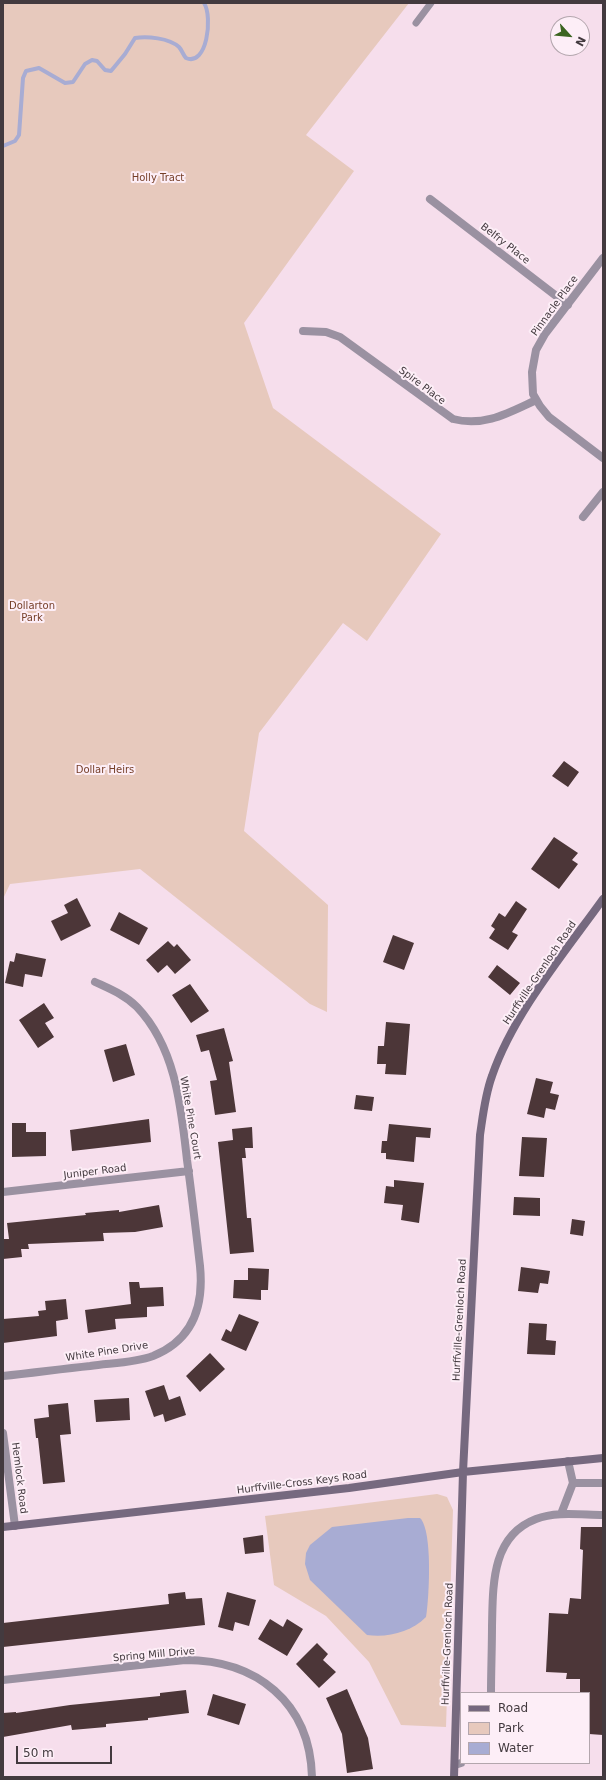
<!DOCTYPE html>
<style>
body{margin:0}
#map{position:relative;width:606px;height:1780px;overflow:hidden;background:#f6deec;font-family:"DejaVu Sans",sans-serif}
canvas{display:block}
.frame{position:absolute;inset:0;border:4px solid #433a3f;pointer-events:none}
.legend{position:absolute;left:460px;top:1692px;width:130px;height:72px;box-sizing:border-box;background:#fdeef7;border:1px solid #b3a6ad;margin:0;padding:5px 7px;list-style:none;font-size:12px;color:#433a3f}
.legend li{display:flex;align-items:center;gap:8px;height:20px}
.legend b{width:20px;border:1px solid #b3a6ad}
.north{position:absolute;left:550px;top:16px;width:40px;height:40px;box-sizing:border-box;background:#fdeef7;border:1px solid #b3a6ad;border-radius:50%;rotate:117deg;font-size:11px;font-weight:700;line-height:16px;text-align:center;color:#433a3f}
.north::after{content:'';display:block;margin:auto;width:14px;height:18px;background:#3c6521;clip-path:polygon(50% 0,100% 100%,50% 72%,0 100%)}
.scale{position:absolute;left:16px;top:1746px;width:96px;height:18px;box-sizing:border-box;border:2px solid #433a3f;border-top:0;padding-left:5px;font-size:12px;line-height:14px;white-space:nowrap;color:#433a3f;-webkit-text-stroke:3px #fdeef7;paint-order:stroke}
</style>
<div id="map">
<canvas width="606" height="1780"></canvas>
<div class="frame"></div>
<ul class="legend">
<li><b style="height:5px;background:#76697f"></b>Road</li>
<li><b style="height:11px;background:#e7c9bd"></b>Park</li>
<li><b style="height:11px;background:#a8acd3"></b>Water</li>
</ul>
<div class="north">N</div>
<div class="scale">50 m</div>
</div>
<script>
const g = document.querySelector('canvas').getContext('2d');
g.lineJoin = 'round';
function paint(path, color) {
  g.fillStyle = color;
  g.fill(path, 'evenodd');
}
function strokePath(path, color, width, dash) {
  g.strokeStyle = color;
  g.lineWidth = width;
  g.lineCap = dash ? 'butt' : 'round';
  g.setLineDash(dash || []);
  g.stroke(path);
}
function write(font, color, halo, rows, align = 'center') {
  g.font = font + ' "DejaVu Sans",sans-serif';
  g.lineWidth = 4;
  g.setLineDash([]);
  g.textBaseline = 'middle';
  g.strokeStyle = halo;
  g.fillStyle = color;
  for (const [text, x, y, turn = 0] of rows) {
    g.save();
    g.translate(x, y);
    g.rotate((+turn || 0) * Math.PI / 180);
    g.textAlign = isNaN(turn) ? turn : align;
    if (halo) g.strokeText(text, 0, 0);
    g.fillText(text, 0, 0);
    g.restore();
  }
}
paint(new Path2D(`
 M3 3H409L306 135 354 171 244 323 273 408 441 534 367 641 343 623 259 733 244 831 328 905 327 1012 310 1004 140 869 10 884 3 899Z
 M437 1494 447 1497 453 1510 446 1727 401 1725 369 1662 326 1616 274 1585 265 1516Z`), '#e7c9bd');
paint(new Path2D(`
 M408 1518H420C433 1531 429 1598 426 1617 411 1632 388 1638 367 1635L310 1580 305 1564 306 1553 310 1545 332 1527Z`), '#a8acd3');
strokePath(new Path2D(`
 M3 146 15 141 19 135 23 78 26 71 39 68 65 83 73 82 85 64 92 60 97 61 105 70 111 71 125 54 135 38C147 36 169 38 179 47 182 50 183 55 186 58 207 67 213 17 204 3`), '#a8acd3', 4);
paint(new Path2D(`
 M564 761 579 772 568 787 552 776Z
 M554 837 578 853 572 860 578 864 559 889 531 869Z
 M77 898 91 926 61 941 51 921 68 913 64 905Z
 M516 901 527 909 512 932 518 935 508 950 489 938 495 929 491 926 499 913 505 917Z
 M119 912 148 928 139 945 110 930Z
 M393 935 414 943 404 970 383 962Z
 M168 941 174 947 177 944 191 960 175 974 167 965 158 973 146 960Z
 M16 953 46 959 42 977 25 974 23 987 5 983 10 961 14 962Z
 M497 965 520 983 510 995 488 977Z
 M190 984 209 1011 191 1023 172 995Z
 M44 1003 54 1018 45 1023 54 1037 38 1048 19 1020Z
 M386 1022 410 1024 406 1075 385 1074 386 1064H377L378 1046H384Z
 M224 1028 233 1061 229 1062 236 1112 215 1115 210 1081 217 1080 209 1050 201 1052 196 1035Z
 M126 1044 135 1075 113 1082 104 1050Z
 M536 1078 553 1082 550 1093 559 1095 555 1110 546 1108 544 1118 527 1114Z
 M356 1095 374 1097 372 1111 354 1109Z
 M149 1119 151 1142 72 1151 70 1130Z
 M12 1123H26V1132H46V1156L12 1157Z
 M389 1124 431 1128 430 1138 416 1137 414 1162 386 1159V1153H381L382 1141H387Z
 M252 1127 253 1148H245L246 1158H242L247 1218H251L254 1252 230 1254 218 1142 233 1140 232 1129Z
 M522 1137 547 1138 544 1177 519 1176Z
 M394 1180 424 1183 419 1223 401 1220 403 1205 384 1203 386 1186 394 1187Z
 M514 1197 540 1198V1216L513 1215Z
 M159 1205 163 1227 135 1232 103 1233 104 1241 28 1244 29 1249H21L22 1257 3 1259V1239H9L7 1223 86 1215 85 1213 119 1210V1212Z
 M572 1219 585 1221 583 1236 570 1234Z
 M521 1267 550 1271 548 1284 540 1283 538 1293 518 1291Z
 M248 1268 269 1269 268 1290H261V1300L233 1298 234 1280H248Z
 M129 1282H139L140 1288 163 1287 164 1306 147 1307V1317L115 1319 116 1329 88 1333 85 1310 131 1304Z
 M66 1299 68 1319 56 1321 57 1336 3 1343V1319L39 1316 38 1311 46 1310 45 1301Z
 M239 1314 259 1322 246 1351 221 1340 226 1329 231 1332Z
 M529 1323 547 1324 546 1340 556 1341 555 1355 527 1354Z
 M210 1353 225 1369 200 1392 186 1376Z
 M164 1385 169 1400 180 1396 186 1415 165 1422 163 1414 154 1417 145 1391Z
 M129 1398 130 1420 96 1422 94 1400Z
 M68 1403 71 1434 60 1435 65 1482 43 1484 38 1438H36L34 1419 49 1417 48 1405Z
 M581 1527H603V1735L589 1734V1693H580V1679H566L567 1673 546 1672 549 1613 568 1614 570 1598 581 1599 583 1550 580 1549Z
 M263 1535 264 1552 245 1554 243 1538Z
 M185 1592 186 1599 202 1598 205 1625 3 1647V1623L169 1604 168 1594Z
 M227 1592 256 1600 249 1626 235 1622 233 1631 218 1627Z
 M270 1619 283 1627 287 1619 303 1629 287 1656 258 1639Z
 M317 1643 328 1654 323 1660 336 1672 319 1688 296 1664Z
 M347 1689 368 1738 373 1769 347 1773 342 1734 326 1698Z
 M186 1690 189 1713 148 1718V1720L106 1724V1727L72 1730 71 1725 3 1737V1713L16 1712V1713L70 1705 160 1696V1693Z
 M213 1694 246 1704 239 1725 207 1715Z`), '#4c3638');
strokePath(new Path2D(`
 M416 23 431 3`), '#9a91a1', 7);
strokePath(new Path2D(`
 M430 199 568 305
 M603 258 545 334 536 350 532 372 533 394 540 406 549 417 603 458
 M303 331 326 332 340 337 453 419C484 427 508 413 536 400
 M583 517 603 492
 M3 1192 189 1171
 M3 1376C32 1373 61 1369 90 1366 111 1363 134 1363 153 1356 193 1340 204 1306 200 1266 196 1231 192 1196 187 1160 181 1107 176 1048 137 1007 125 995 110 989 95 982
 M3 1433 15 1526
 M568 1461 573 1483H603
 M561 1514 573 1483
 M3 1680 185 1660C256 1660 310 1702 312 1777
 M491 1693C491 1671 492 1648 492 1626 493 1586 491 1536 536 1519 556 1511 582 1515 603 1515
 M455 1765 461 1763`), '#9a91a1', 8);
strokePath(new Path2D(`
 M3 1527 349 1488 463 1472 603 1458
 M454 1777 463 1472 480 1135C483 1115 485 1095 492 1076 513 1014 565 952 603 899`), '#76697f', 8);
write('10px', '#753e27', '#fdeef7', [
 ["Holly Tract",158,178],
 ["Dollarton",32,606],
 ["Park",32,618],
 ["Dollar Heirs",105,770]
]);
write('10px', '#433a3f', '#fdeef7', [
 ["Belfry Place",505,244,38],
 ["Pinnacle Place",555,306,-54],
 ["Spire Place",422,386,37],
 ["Hurffville-Grenloch Road",540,973,-56],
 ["White Pine Court",190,1118,80],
 ["Juniper Road",95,1172,-7],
 ["Hurffville-Grenloch Road",460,1320,-87],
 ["White Pine Drive",107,1352,-9],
 ["Hemlock Road",19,1478,83],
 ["Hurffville-Cross Keys Road",302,1483,-7],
 ["Hurffville-Grenloch Road",448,1644,-88],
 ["Spring Mill Drive",154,1655,-5]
]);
</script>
